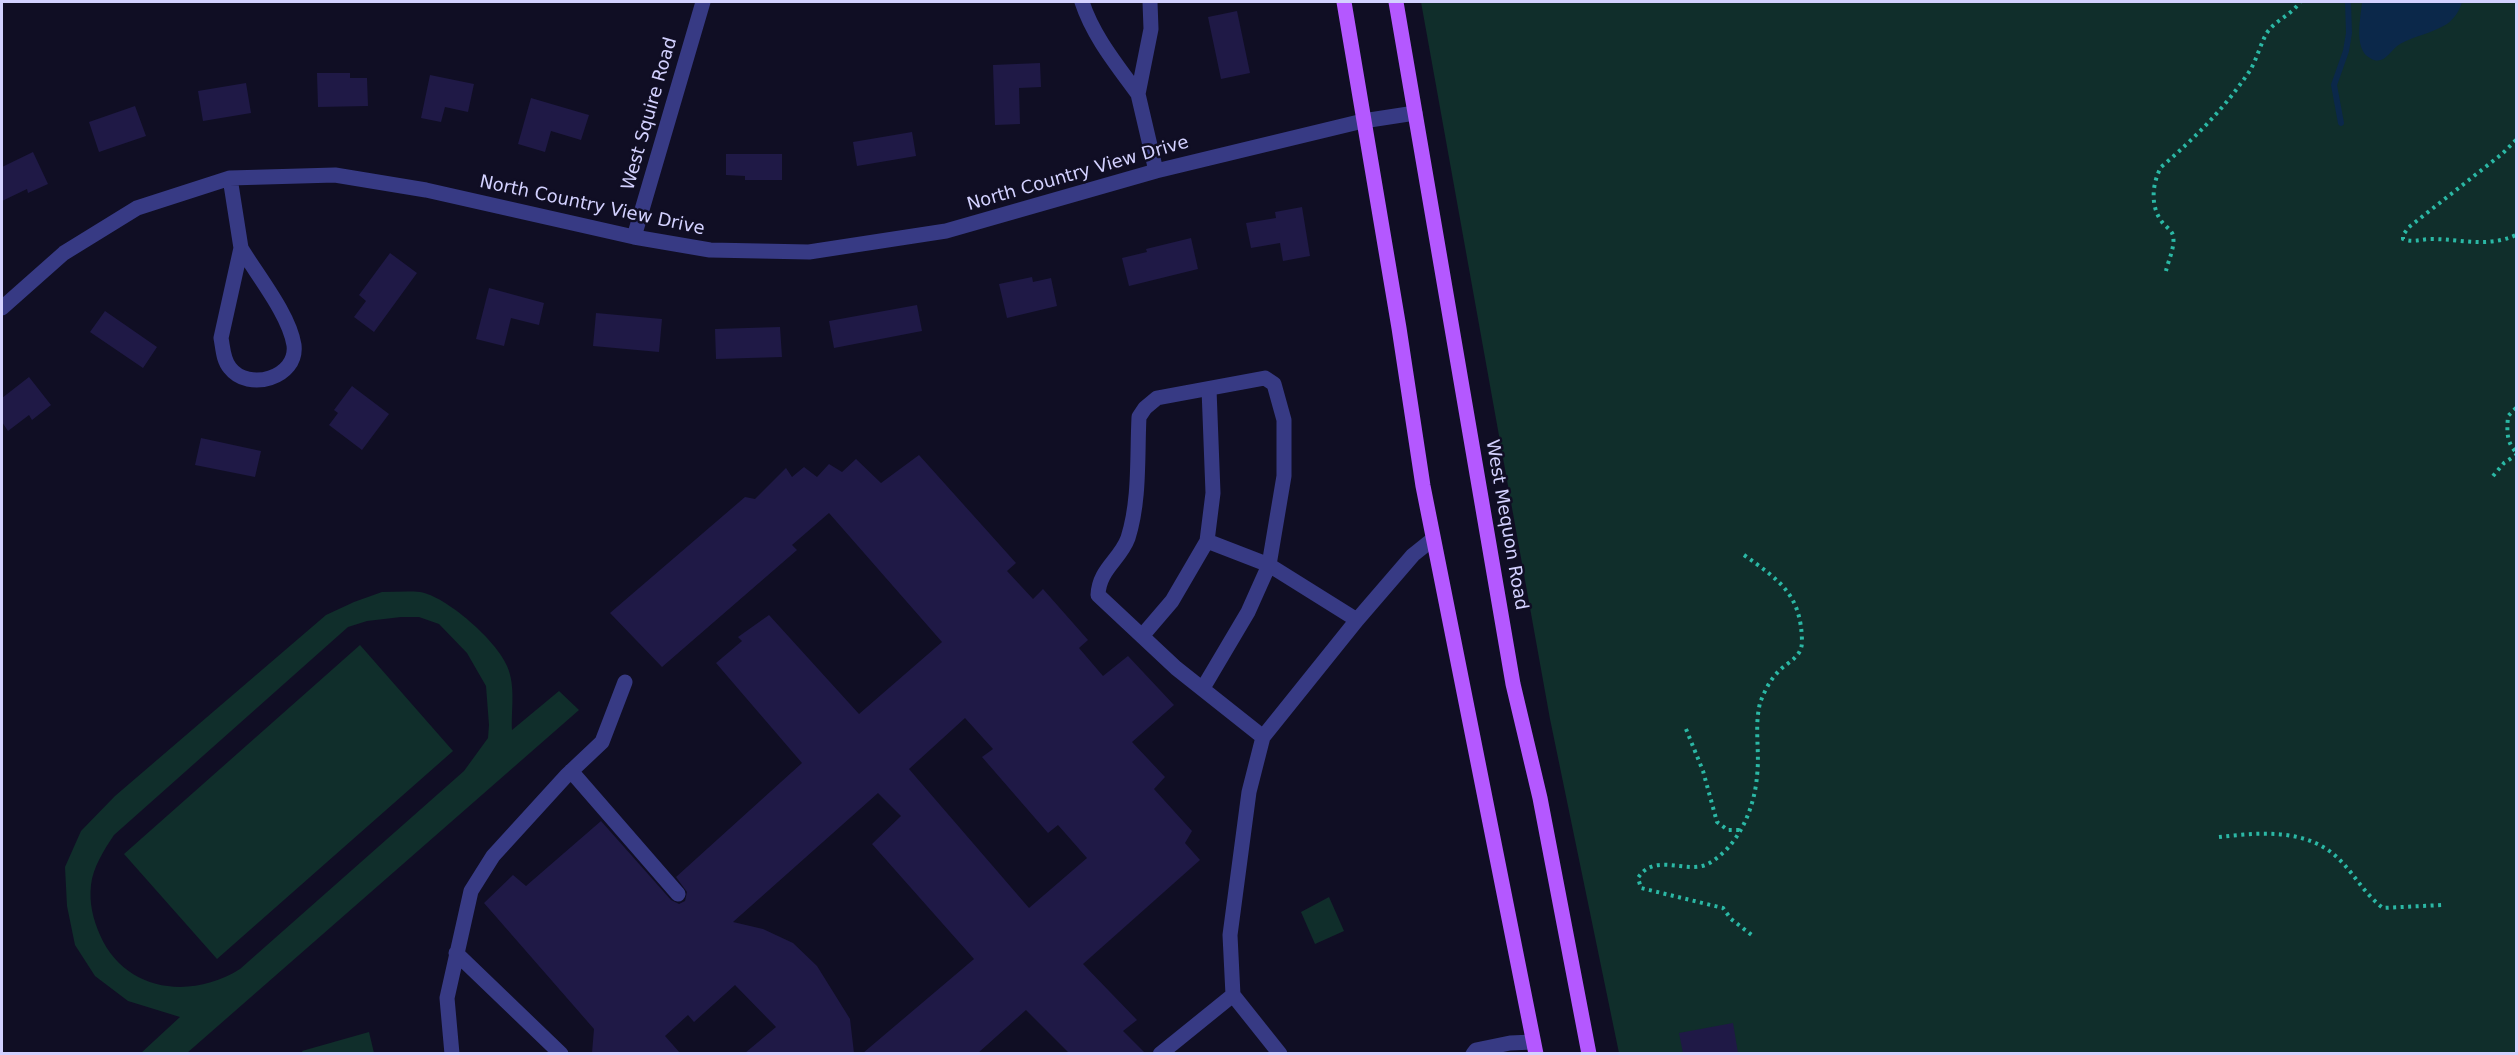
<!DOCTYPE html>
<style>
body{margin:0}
#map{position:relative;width:2518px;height:1055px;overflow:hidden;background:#100e24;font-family:"DejaVu Sans",sans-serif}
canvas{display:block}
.frame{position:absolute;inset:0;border:3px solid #d3d1ff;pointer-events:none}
</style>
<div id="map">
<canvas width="2518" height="1055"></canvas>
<div class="frame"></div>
</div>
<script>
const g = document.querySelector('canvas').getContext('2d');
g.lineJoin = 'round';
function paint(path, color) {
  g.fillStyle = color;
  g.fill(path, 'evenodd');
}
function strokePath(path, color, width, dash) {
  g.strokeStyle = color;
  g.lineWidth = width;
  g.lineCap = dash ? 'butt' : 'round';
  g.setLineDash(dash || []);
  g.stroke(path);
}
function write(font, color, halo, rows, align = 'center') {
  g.font = font + ' "DejaVu Sans",sans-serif';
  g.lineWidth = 5;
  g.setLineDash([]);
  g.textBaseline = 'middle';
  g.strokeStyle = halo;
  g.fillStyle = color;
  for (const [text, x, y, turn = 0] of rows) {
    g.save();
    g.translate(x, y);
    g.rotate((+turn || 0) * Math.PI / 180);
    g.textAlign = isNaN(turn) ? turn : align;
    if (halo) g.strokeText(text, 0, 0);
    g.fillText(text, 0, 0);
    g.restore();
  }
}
paint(new Path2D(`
 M1421 2H2516V1053H1619L1550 719Z
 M382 592C395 592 408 591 420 592 446 596 497 641 507 666 516 686 511 710 512 730L559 691 579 710 187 1053H141L180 1017 128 1001 95 976 75 945 67 906 65 867 81 831 115 796 326 615 354 602ZM401 617H419L439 624 467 653 486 686 489 725 488 738 464 771 240 969C191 1000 125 992 100 935 93 919 89 903 91 885 93 867 104 850 114 835L348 627 367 621Z
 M360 645 453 751 217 959 124 854Z
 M1329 897 1344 931 1315 944 1301 912Z
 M369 1032 374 1053H303L302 1051Z`), '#102e2b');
paint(new Path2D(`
 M2362 2H2462C2460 10 2454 19 2447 24 2433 33 2414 36 2400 44 2390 50 2384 67 2370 58 2353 49 2361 17 2362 2Z`), '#0b284a');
strokePath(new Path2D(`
 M2341 123 2334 85 2346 51 2349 33 2348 2`), '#0b284a', 6);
paint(new Path2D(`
 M1237 11 1250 73 1221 79 1208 17Z
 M1040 63 1041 87 1019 88 1020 124 995 125 993 65Z
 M317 73H350V78H367L368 106 318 107Z
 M430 75 474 84 468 112 445 107 441 122 421 118Z
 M246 83 251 113 203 121 198 91Z
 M531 98 589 115 581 140 551 131 545 152 518 144Z
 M135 106 146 136 99 152 89 122Z
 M912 132 916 156 857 166 853 142Z
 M33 152 48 184 28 193 27 189 2 201V167Z
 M726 154H782V180H745V176L726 175Z
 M1302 207 1310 256 1283 261 1280 243 1251 248 1246 223 1276 218 1275 212Z
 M1191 238 1198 269 1129 286 1122 258 1147 252 1146 249Z
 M390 253 417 273 374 332 354 317 366 301 359 295Z
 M1032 277 1033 282 1051 278 1057 306 1007 318 999 284Z
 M489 288 544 303 539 325 511 318 504 346 476 339Z
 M917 305 922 331 834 348 829 321Z
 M105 311 157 347 143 368 90 332Z
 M596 313 662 319 659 352 593 346Z
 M780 327 782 357 716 359 715 329Z
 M29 377 51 405 32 420 29 415 8 431 2 422V398Z
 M352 386 389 414 362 450 329 425 338 413 334 410Z
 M201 438 261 451 255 477 195 465Z
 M919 455 1016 563 1007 571 1033 599 1043 589 1088 640 1079 648 1103 676 1128 656 1174 705 1132 742 1165 777 1154 789 1192 831 1185 843 1200 860 1083 964 1137 1020 1123 1031 1145 1053H1069L1026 1010 978 1053H863L974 959 872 844 901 816 878 793 733 922 763 929 793 943 817 966 850 1019 854 1053H745L776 1027 735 985 694 1022 688 1015 665 1036 680 1053H592L594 1029 484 903 513 875 526 886 601 821 671 900 679 904 685 901 687 892 676 877 802 763 716 663 742 641 738 637 769 615 859 714 942 642 829 513 792 545 797 550 662 667 610 613 745 497 755 499 786 468 792 477 804 467 817 477 829 464 842 472 856 459 881 483ZM965 718 993 749 982 757 1048 833 1058 825 1087 858 1029 908 909 769Z
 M1733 1023 1738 1053H1683L1679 1033Z`), '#1f1946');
strokePath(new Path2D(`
 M2516 140 2502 154 2409 227 2403 235V239C2413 243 2421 239 2431 239 2462 239 2487 248 2516 235
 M2166 271C2168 261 2177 243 2172 233 2170 229 2165 226 2162 222 2150 206 2152 184 2161 167 2196 137 2223 110 2249 72 2257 60 2262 38 2269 30 2278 19 2292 14 2300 2
 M2516 408 2508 416C2507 430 2506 442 2516 452
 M2493 476 2504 463 2516 455
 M1744 555C1779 580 1801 594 1802 641 1802 658 1788 661 1778 672 1770 680 1764 692 1760 703 1754 728 1760 751 1757 776 1755 802 1744 832 1725 851 1718 857 1711 864 1702 866 1681 871 1653 854 1638 878L1641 888 1723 908 1731 919 1753 936
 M1686 729 1703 771 1717 822 1728 830H1739
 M2219 837C2256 833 2300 828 2332 853 2352 869 2362 892 2383 908L2443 905`), '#2bb8a5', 4, [3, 4.5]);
strokePath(new Path2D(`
 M1082 2C1093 36 1117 65 1138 94
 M1150 2 1151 29 1138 94 1156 171
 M230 178 241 248 221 338C223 348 223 360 230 368 248 392 298 378 294 345 289 314 257 275 241 248
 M634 237 703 2
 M2 308 64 253 137 208 230 178 335 175 426 190 634 237 710 250 809 252 946 231 1156 171 1363 121 1415 113
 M1207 541 1269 565 1357 620 1263 737 1249 792 1230 935 1233 995 1280 1054
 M1357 620 1413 555 1433 539
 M1142 636 1172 601 1207 541 1213 493 1209 389
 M1203 688 1248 612 1269 565 1284 476V420L1274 384 1265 378 1157 398 1145 408 1139 417C1137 457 1140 500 1128 538 1120 560 1099 569 1098 595L1176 668 1263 737
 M571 771 678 894
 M456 953 561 1054
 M452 1054 447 998 471 891 493 856 566 776 602 742 625 682
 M1160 1054 1233 995
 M1473 1054 1476 1050 1510 1043 1533 1042`), '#373a84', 15);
strokePath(new Path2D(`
 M1344 2 1399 328 1423 486 1536 1054
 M1396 2 1513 684 1540 798 1589 1054`), '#b458ff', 15);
write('18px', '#d3d1ff', '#100e24', [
 ["West Squire Road",650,114,-74],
 ["North Country View Drive",1078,174,-16],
 ["North Country View Drive",592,206,12],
 ["West Mequon Road",1506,525,80]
]);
</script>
